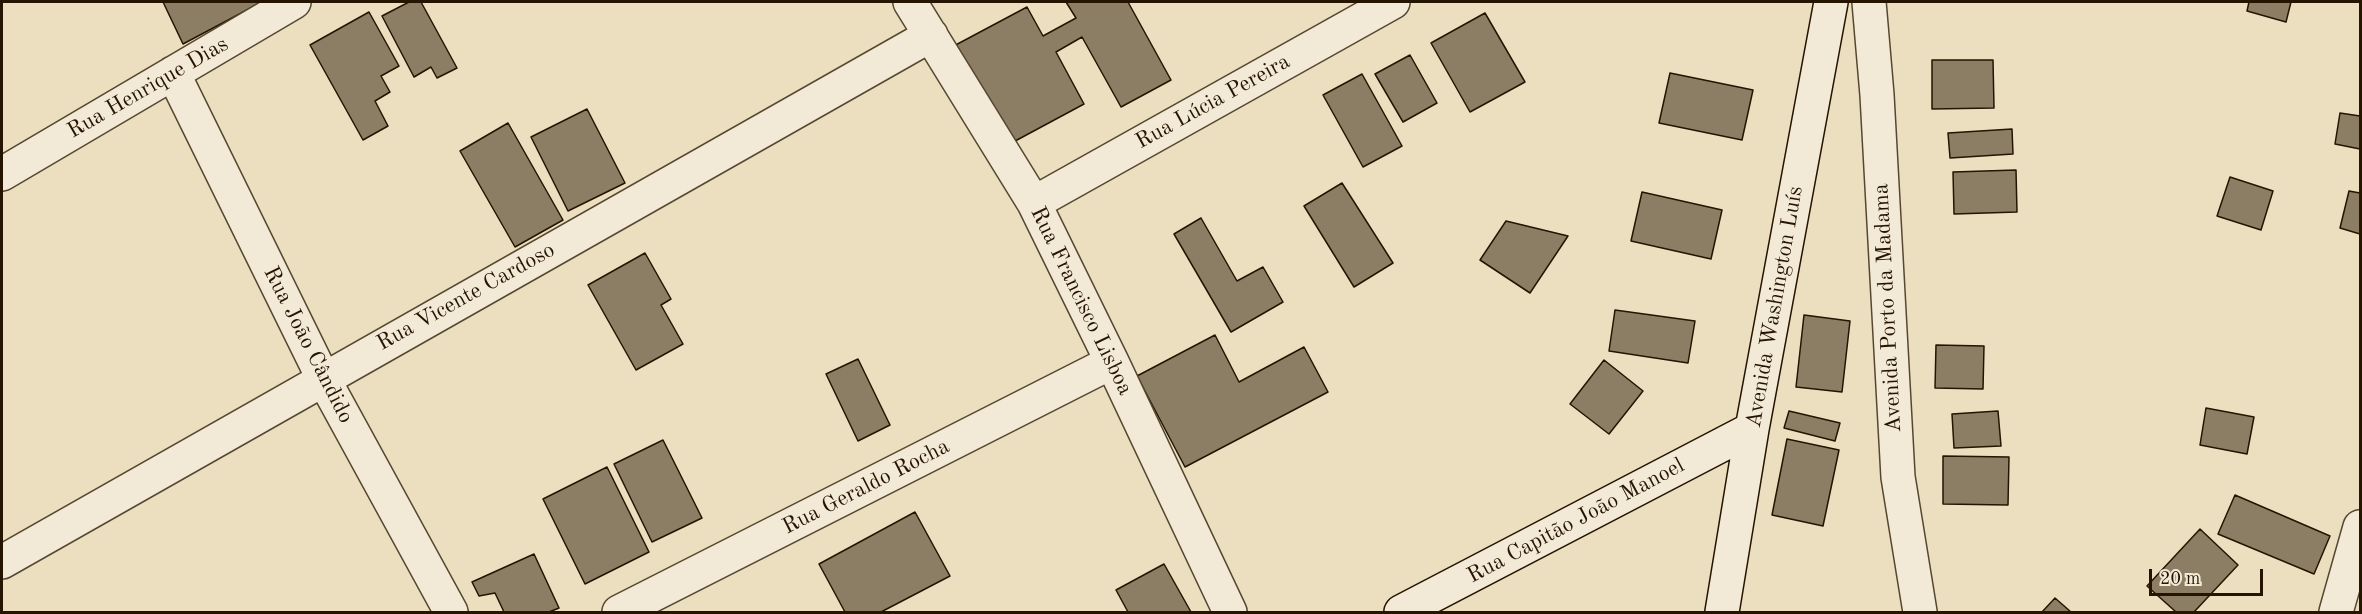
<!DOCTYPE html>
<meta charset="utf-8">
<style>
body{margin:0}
#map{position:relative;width:2362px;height:614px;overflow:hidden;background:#ebdfc0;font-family:"Old Standard TT",serif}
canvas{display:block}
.frame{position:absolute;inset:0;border:3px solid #251400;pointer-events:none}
.scale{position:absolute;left:2149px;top:569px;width:114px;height:27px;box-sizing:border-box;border:3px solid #251400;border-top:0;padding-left:8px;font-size:18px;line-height:21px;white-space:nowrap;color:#251400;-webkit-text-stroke:4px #f2ead6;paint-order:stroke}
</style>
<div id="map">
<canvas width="2362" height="614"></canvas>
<div class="frame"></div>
<div class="scale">20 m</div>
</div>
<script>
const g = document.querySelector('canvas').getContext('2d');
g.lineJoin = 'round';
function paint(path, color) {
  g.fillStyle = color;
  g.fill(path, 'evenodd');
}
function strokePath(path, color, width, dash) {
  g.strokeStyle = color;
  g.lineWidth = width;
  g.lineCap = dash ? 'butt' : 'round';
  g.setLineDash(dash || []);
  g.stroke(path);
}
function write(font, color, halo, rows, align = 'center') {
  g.font = font + ' "Old Standard TT",serif';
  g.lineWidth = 6;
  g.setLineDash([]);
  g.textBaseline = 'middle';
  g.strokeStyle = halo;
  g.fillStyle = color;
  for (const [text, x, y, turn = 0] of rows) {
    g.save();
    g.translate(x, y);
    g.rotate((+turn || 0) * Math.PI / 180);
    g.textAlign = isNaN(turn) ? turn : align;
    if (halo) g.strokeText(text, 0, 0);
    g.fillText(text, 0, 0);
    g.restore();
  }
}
const building = new Path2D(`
 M163 2H262L183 44Z
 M409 2H421L457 68 437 78 431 67 414 77 382 16Z
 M1066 2H1128L1171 80 1121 107 1082 37 1056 52 1084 104 1004 147 950 48 1027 7 1043 36 1076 18Z
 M2249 2H2291L2286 22 2247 11Z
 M369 12 399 66 381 76 390 92 375 101 388 126 363 140 310 45Z
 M1485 13 1525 82 1470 112 1431 43Z
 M1410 55 1437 103 1403 122 1375 74Z
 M1932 60H1993L1994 108 1932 109Z
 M1670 73 1753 90 1742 140 1659 123Z
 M1362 74 1402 146 1363 167 1323 95Z
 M587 109 625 183 568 211 531 137Z
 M2340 113 2360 116V149L2335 144Z
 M508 123 563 220 515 247 460 151Z
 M2012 129 2013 154 1950 158 1948 133Z
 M2016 170 2017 212 1954 214 1953 172Z
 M2230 177 2273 191 2261 230 2217 216Z
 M1342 183 1393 263 1354 287 1304 206Z
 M2349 191 2360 193V234L2340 228Z
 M1642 192 1722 210 1711 259 1631 241Z
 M1201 218 1237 281 1263 267 1283 302 1231 332 1174 234Z
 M1506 221 1568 236 1530 293 1480 260Z
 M645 253 671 299 661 305 683 344 636 370 588 285Z
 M1615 310 1695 321 1688 363 1609 351Z
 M1804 315 1850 321 1842 392 1796 387Z
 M1215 335 1239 382 1304 347 1328 392 1185 467 1137 376Z
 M1936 345 1984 346 1983 389 1935 388Z
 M858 359 890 425 858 441 826 374Z
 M1604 360 1643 391 1609 434 1570 404Z
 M2206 408 2254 417 2247 454 2200 445Z
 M1789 411 1840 423 1835 441 1784 428Z
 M1998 411 2001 446 1954 448 1952 414Z
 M1787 439 1839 450 1823 526 1772 515Z
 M663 440 702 518 652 542 614 464Z
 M1943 456 2009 457 2008 505 1943 504Z
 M607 467 649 552 585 584 543 499Z
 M2235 495 2330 536 2314 574 2218 534Z
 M915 512 950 576 881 612H845L819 564Z
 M2200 529 2238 565 2194 612H2176L2147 586Z
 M534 554 559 608 549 612H504L495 593 479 596 472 582Z
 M1164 564 1191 612H1128L1116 590Z
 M2055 598 2071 612H2042Z`);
paint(building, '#8c7e64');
strokePath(building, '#251400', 1.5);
const street = new Path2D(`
 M910 2 1034 203 1112 362 1230 612
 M1869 2 1877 95 1898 477 1920 612
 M173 73 323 378 451 612
 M2 174 294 2
 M1034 203 1393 2
 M2 562 931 35
 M619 612 1112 362
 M2336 612 2360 527`);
const secondary = new Path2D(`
 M1401 612 1752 429
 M1722 612 1752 429 1831 2`);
strokePath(street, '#564730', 36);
strokePath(secondary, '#251400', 36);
strokePath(street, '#f2ead6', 33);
strokePath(secondary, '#f2ead6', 33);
write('22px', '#251400', '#f2ead6', [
 ["Rua Henrique Dias",148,88,-30],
 ["Rua Lúcia Pereira",1213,102,-29],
 ["Rua Vicente Cardoso",466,297,-29],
 ["Rua Francisco Lisboa",1081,301,64],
 ["Avenida Washington Luís",1775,307,-80],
 ["Avenida Porto da Madama",1888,308,-93],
 ["Rua João Cândido",308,345,63],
 ["Rua Geraldo Rocha",866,487,-27],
 ["Rua Capitão João Manoel",1576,521,-28]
]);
</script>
